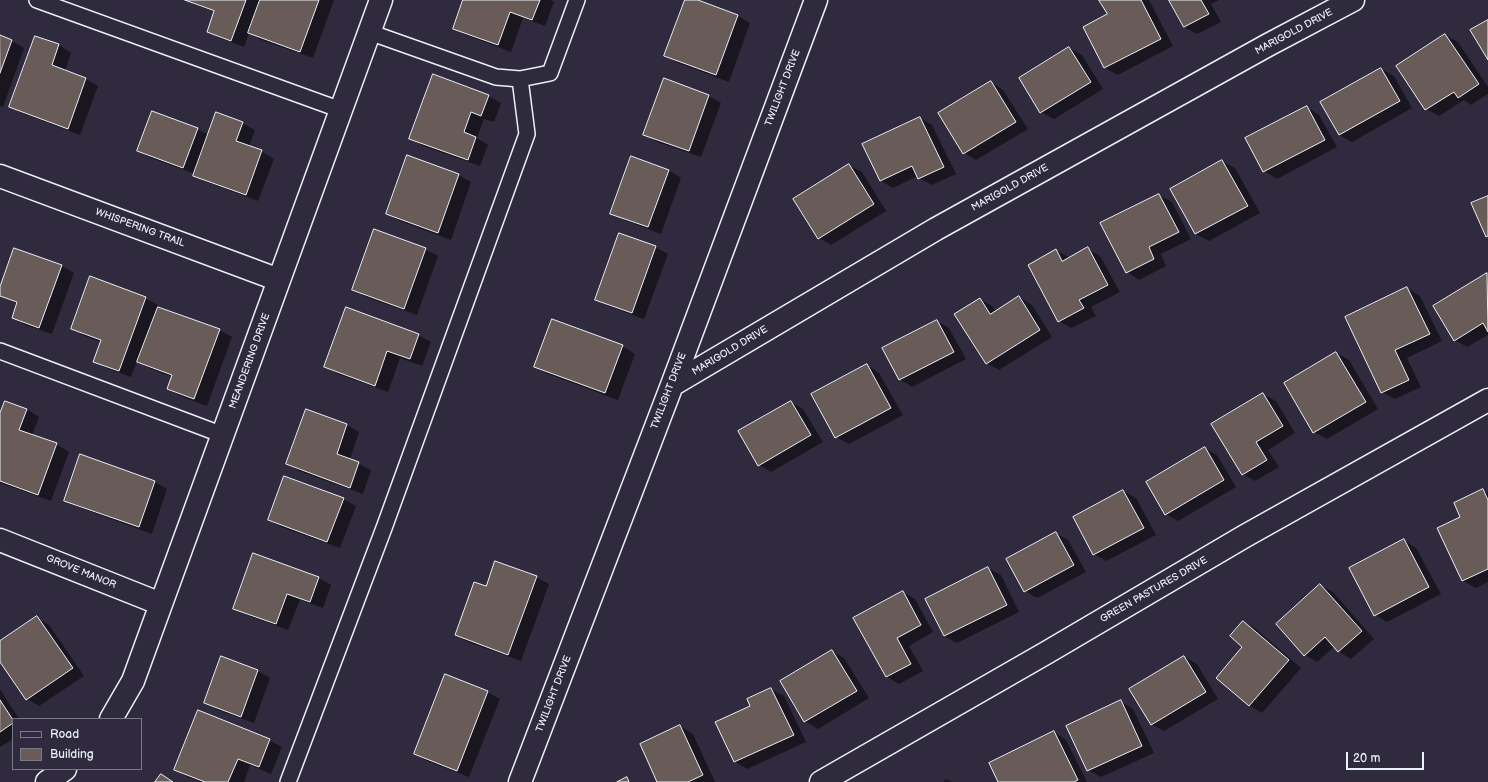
<!DOCTYPE html>
<style>
body{margin:0}
#map{position:relative;width:1488px;height:782px;overflow:hidden;background:#2f2a3d;font-family:"Balsamiq Sans",sans-serif}
canvas{display:block}
.legend{position:absolute;left:12px;top:718px;width:130px;height:52px;box-sizing:border-box;background:#2f2a3d;border:1px solid #797a88;margin:0;padding:5px 7px;list-style:none;font-size:12px;color:#e8f1f8}
.legend li{display:flex;align-items:center;gap:8px;height:20px}
.legend b{width:20px;border:1px solid #797a88}
.scale{position:absolute;left:1346px;top:752px;width:78px;height:18px;box-sizing:border-box;border:2px solid #e8f1f8;border-top:0;padding-left:5px;font-size:12px;line-height:14px;white-space:nowrap;color:#e8f1f8;-webkit-text-stroke:3px #2f2a3d;paint-order:stroke}
</style>
<div id="map">
<canvas width="1488" height="782"></canvas>
<ul class="legend">
<li><b style="height:5px;background:#2f2a3d"></b>Road</li>
<li><b style="height:11px;background:#695c58"></b>Building</li>
</ul>
<div class="scale">20 m</div>
</div>
<script>
const g = document.querySelector('canvas').getContext('2d');
g.lineJoin = 'round';
function paint(path, color) {
  g.fillStyle = color;
  g.fill(path, 'evenodd');
}
function strokePath(path, color, width, dash) {
  g.strokeStyle = color;
  g.lineWidth = width;
  g.lineCap = dash ? 'butt' : 'round';
  g.setLineDash(dash || []);
  g.stroke(path);
}
function write(font, color, halo, rows, align = 'center') {
  g.font = font + ' "Balsamiq Sans",sans-serif';
  g.lineWidth = 3;
  g.setLineDash([]);
  g.textBaseline = 'middle';
  g.strokeStyle = halo;
  g.fillStyle = color;
  for (const [text, x, y, turn = 0] of rows) {
    g.save();
    g.translate(x, y);
    g.rotate((+turn || 0) * Math.PI / 180);
    g.textAlign = isNaN(turn) ? turn : align;
    if (halo) g.strokeText(text, 0, 0);
    g.fillText(text, 0, 0);
    g.restore();
  }
}
paint(new Path2D(`
 M186 0H334L313 58 261 40 249 33 244 47 220 38 208 31 215 12 195 5Z
 M464 0H550L554 2 545 26 523 18 511 52 466 35 454 28Z
 M686 0H695L738 16 750 23 729 82 678 63 665 56Z
 M1101 0H1149L1173 46 1118 75 1105 68 1084 28 1108 15Z
 M1170 0H1219L1211 4 1221 22 1197 34 1184 27Z
 M1445 35 1458 42 1488 87V94L1471 105 1464 100 1439 116 1426 109Z
 M0 36 12 41 24 48 3 107 0 106Z
 M35 37 59 45 71 53 65 71 86 79 98 86 80 135 22 113 10 106Z
 M1069 48 1082 55 1103 89 1054 119 1041 112Z
 M1381 69 1394 76 1412 108 1352 142 1339 135Z
 M991 82 1003 90 1028 129 976 160 964 153Z
 M489 96 501 103 494 122 484 119 477 138 488 145 480 166 423 146 411 138Z
 M709 96 721 103 701 157 657 142 645 134Z
 M1307 107 1319 115 1337 147 1277 179 1264 171Z
 M920 118 932 125 956 174 932 185 919 178 918 176 893 188 881 181 863 144Z
 M242 123 255 130 249 147 261 151 274 159 258 201 207 182 194 175 195 174 151 158 138 151 197 129 209 135Z
 M408 157 459 175 471 182 451 240 400 221 387 214Z
 M1222 161 1235 168 1260 213 1209 241 1196 234 1171 189Z
 M849 165 862 172 886 211 831 245 819 238Z
 M669 170 681 178 661 234 624 220 611 213Z
 M1159 195 1172 202 1191 239 1161 254 1166 266 1139 280 1127 272Z
 M655 247 668 254 644 319 608 306 596 299Z
 M425 249 438 256 417 315 366 297 353 289Z
 M1088 249 1100 256 1120 292 1091 307 1096 316 1071 328 1059 321 1056 250 1070 258Z
 M62 266 74 273 52 334 25 325 13 317 18 304 0 295V289Z
 M1487 275 1488 335 1467 347 1455 340 1434 307Z
 M1407 288 1420 296 1442 341 1407 358 1421 387 1395 399 1382 392Z
 M1019 297 1032 305 1052 337 999 370 987 363 980 299 992 306 996 312Z
 M145 298 158 305 157 307 219 330 232 337 207 406 180 396 168 389 172 377 151 369 137 361 131 377 106 368 94 361 101 342 85 336 72 328Z
 M937 321 949 328 966 359 912 387 900 379Z
 M418 335 431 342 422 366 400 358 388 392 338 374 325 367Z
 M622 346 635 354 618 400 548 374 535 367Z
 M1336 353 1349 360 1378 409 1327 439 1314 432Z
 M867 365 879 373 903 415 849 444 836 437Z
 M1263 394 1276 401 1295 433 1268 450 1279 467 1255 481 1243 474Z
 M791 402 803 409 823 442 771 472 759 465Z
 M26 409 39 417 32 435 56 444 69 452 51 501 0 483V416Z
 M306 410 347 425 359 432 350 459 371 470 363 494 299 471 287 464Z
 M1205 448 1217 455 1236 487 1178 521 1166 514Z
 M81 456 155 482 167 489 152 534 78 507 65 500Z
 M1123 491 1136 498 1156 535 1106 561 1094 554Z
 M1483 491 1488 493V582L1476 588 1463 581 1438 528 1462 518Z
 M343 499 356 506 340 548 281 527 269 520Z
 M1056 533 1068 540 1086 572 1037 598 1025 591Z
 M1404 540 1416 548 1441 594 1387 622 1375 615Z
 M988 568 1001 575 1019 612 957 643 944 636Z
 M536 577 549 584 521 661 468 642 456 635Z
 M319 578 331 585 323 608 300 600 288 630 247 615 234 608Z
 M1320 585 1333 592 1374 639 1351 659 1338 651 1334 647 1317 662 1305 655Z
 M903 592 915 599 933 632 909 646 923 671 899 684 886 676Z
 M37 618 49 625 84 676 39 706 27 699 0 660V642Z
 M1244 622 1256 629 1301 668 1262 713 1250 706 1217 678 1244 647Z
 M832 651 844 658 869 698 818 729 805 721 781 682Z
 M1184 657 1197 664 1218 699 1164 731 1151 724Z
 M258 671 270 678 254 723 218 710 205 703Z
 M0 689 19 719H13V739L0 747Z
 M771 689 784 696 806 742 747 769 734 761 752 706Z
 M487 692 500 699 469 777 427 761 415 754Z
 M1120 701 1133 709 1154 753 1101 777 1088 770Z
 M680 726 693 734 715 782H658Z
 M1054 732 1066 740 1087 782H1000Z
 M269 740 282 747 271 774 250 765 244 782H201L188 777 175 770Z
 M945 779 952 782H944Z`), '#0007');
const building = new Path2D(`
 M185 0H246L231 41 207 32 214 11Z
 M260 0H319L300 52 248 33Z
 M463 0H540L532 20 510 12 498 45 453 29Z
 M685 0H698L738 15 716 75 664 56Z
 M1099 0H1141L1161 39 1104 68 1083 27 1107 14Z
 M1169 0H1201L1209 14 1184 27Z
 M1488 20V60L1470 30Z
 M1445 34 1479 84 1458 98 1454 92 1425 110 1396 66Z
 M0 35 12 40 0 73Z
 M35 36 59 44 52 65 86 78 68 129 9 107Z
 M1069 47 1091 82 1040 113 1019 78Z
 M1381 68 1400 101 1339 135 1320 102Z
 M433 74 489 95 481 116 471 112 464 132 476 137 468 160 409 139Z
 M664 78 709 95 689 151 643 135Z
 M991 81 1016 122 963 154 938 113Z
 M1307 106 1325 140 1263 172 1245 138Z
 M152 111 198 128 183 168 137 151Z
 M216 112 243 122 236 141 262 150 246 195 193 176Z
 M920 117 944 167 918 179 912 166 880 181 862 144Z
 M407 155 459 174 438 233 386 214Z
 M631 156 669 170 648 227 610 214Z
 M1222 160 1248 206 1195 234 1170 189Z
 M849 164 874 204 818 239 793 199Z
 M1159 194 1179 232 1149 247 1154 259 1126 273 1100 223Z
 M1488 196V236L1486 237 1471 203Z
 M374 229 426 248 404 309 352 290Z
 M619 233 656 246 632 313 595 300Z
 M1088 247 1108 285 1079 300 1084 308 1058 322 1028 265 1056 249 1062 261Z
 M14 248 62 265 39 328 12 318 17 302 0 296V287Z
 M1487 273 1488 332 1483 323 1454 341 1433 306Z
 M90 276 146 297 119 371 93 362 101 340 71 329Z
 M1407 287 1430 334 1395 350 1409 380 1381 393 1345 317Z
 M1019 296 1040 330 986 364 954 314 980 298 990 314Z
 M158 307 220 329 194 399 167 389 172 375 137 362Z
 M346 307 419 334 410 359 387 351 375 386 324 367Z
 M552 319 623 345 605 393 534 367Z
 M937 320 954 352 899 380 882 348Z
 M1336 352 1366 402 1313 433 1284 383Z
 M867 364 891 408 835 438 811 394Z
 M1263 393 1283 426 1256 442 1267 460 1242 475 1211 424Z
 M5 401 27 409 19 430 57 443 38 495 0 481V413Z
 M791 401 811 435 758 466 738 431Z
 M306 409 347 424 337 454 359 462 350 488 286 464Z
 M1205 447 1224 480 1165 515 1146 482Z
 M80 454 155 481 139 527 64 501Z
 M284 476 344 498 327 542 268 520Z
 M1483 489 1488 500V569L1462 581 1437 528 1460 517 1454 503Z
 M1123 490 1144 528 1093 555 1073 517Z
 M1056 532 1074 565 1024 592 1006 559Z
 M1404 539 1429 587 1374 616 1349 568Z
 M253 553 319 577 310 602 287 594 276 624 233 609Z
 M495 561 537 576 508 655 455 635 474 582 486 586Z
 M988 567 1007 605 944 636 925 599Z
 M1320 584 1362 631 1338 652 1325 637 1304 656 1276 624Z
 M903 591 921 625 897 638 911 664 886 677 853 618Z
 M37 616 73 668 26 700 0 662V641Z
 M1243 621 1289 660 1249 706 1216 678 1242 647 1230 636Z
 M832 650 857 691 804 722 780 681Z
 M221 656 258 670 241 717 204 703Z
 M1184 656 1206 692 1151 725 1129 689Z
 M445 674 488 691 457 771 414 754Z
 M771 688 794 735 734 762 715 722 750 706 747 699Z
 M0 700 13 720V723L0 732Z
 M1121 700 1142 746 1087 771 1066 726Z
 M198 710 270 739 259 767 238 759 228 782H205L174 770Z
 M680 725 703 775 688 782H657L640 744Z
 M1054 731 1078 780 1074 782H998L989 763Z
 M161 774 173 782H155Z
 M627 777 629 782H617Z`);
paint(building, '#695c58');
strokePath(building, '#e8f1f8', 1);
const service = new Path2D(`
 M37 0 341 110
 M369 32 496 77 520 79 550 73 577 0
 M0 351 223 435
 M288 782 384 528 527 134 520 79`);
const minor = new Path2D(`
 M0 176 279 280
 M672 385 936 229 1268 45 1353 0
 M0 540 161 604
 M111 719 133 681 381 0
 M47 782 65 769
 M520 782 672 385 816 0
 M821 782 1046 653 1245 536 1488 400`);
strokePath(service, '#e8f1f8', 18);
strokePath(minor, '#e8f1f8', 25);
strokePath(service, '#2f2a3d', 15);
strokePath(minor, '#2f2a3d', 22);
write('10px', '#e8f1f8', '#2f2a3d', [
 ["MARIGOLD DRIVE",1294,32,-28],
 ["TWILIGHT DRIVE",783,88,-69],
 ["MARIGOLD DRIVE",1010,188,-29],
 ["WHISPERING TRAIL",140,228,20],
 ["MARIGOLD DRIVE",730,351,-31],
 ["MEANDERING DRIVE",250,361,-70],
 ["TWILIGHT DRIVE",669,391,-69],
 ["GROVE MANOR",81,572,22],
 ["GREEN PASTURES DRIVE",1154,590,-30],
 ["TWILIGHT DRIVE",554,694,-69]
]);
</script>
